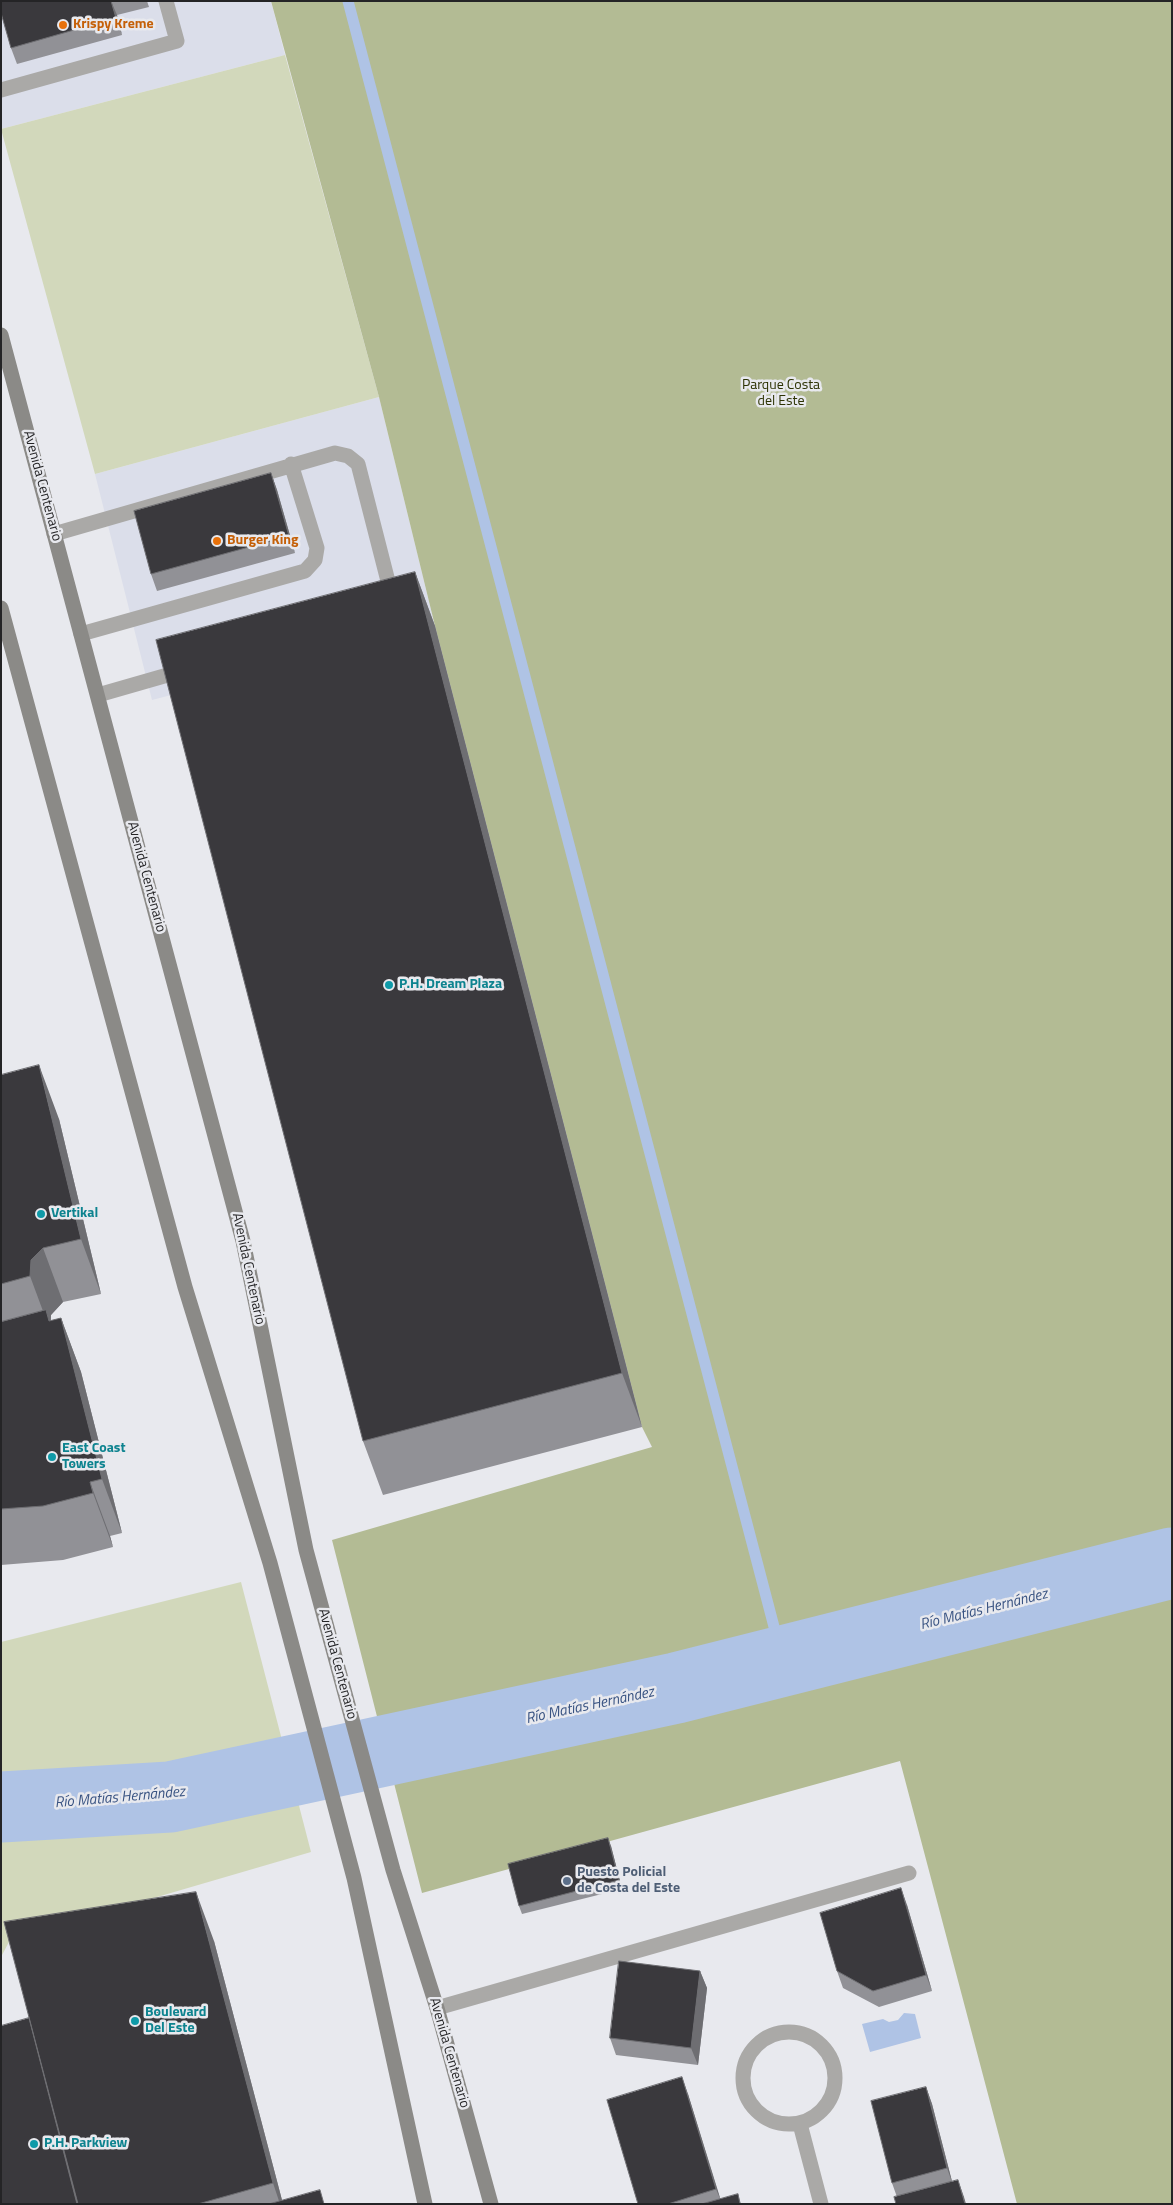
<!DOCTYPE html>
<meta charset="utf-8">
<style>
body{margin:0}
#map{position:relative;width:1173px;height:2205px;overflow:hidden;background:#e8e9ee;font-family:"Titillium Web",sans-serif}
canvas{display:block}
.frame{position:absolute;inset:0;border:2px solid #242426;pointer-events:none}
</style>
<div id="map">
<canvas width="1173" height="2205"></canvas>
<div class="frame"></div>
</div>
<script>
const g = document.querySelector('canvas').getContext('2d');
g.lineJoin = 'round';
function paint(path, color) {
  g.fillStyle = color;
  g.fill(path, 'evenodd');
}
function strokePath(path, color, width, dash) {
  g.strokeStyle = color;
  g.lineWidth = width;
  g.lineCap = dash ? 'butt' : 'round';
  g.setLineDash(dash || []);
  g.stroke(path);
}
function write(font, color, halo, rows, align = 'center') {
  g.font = font + ' "Titillium Web",sans-serif';
  g.lineWidth = 5;
  g.setLineDash([]);
  g.textBaseline = 'middle';
  g.strokeStyle = halo;
  g.fillStyle = color;
  for (const [text, x, y, turn = 0] of rows) {
    g.save();
    g.translate(x, y);
    g.rotate((+turn || 0) * Math.PI / 180);
    g.textAlign = isNaN(turn) ? turn : align;
    if (halo) g.strokeText(text, 0, 0);
    g.fillText(text, 0, 0);
    g.restore();
  }
}
paint(new Path2D(`
 M1 1H271L285 55 1 129Z
 M379 397 435 626 152 700 95 474Z`), '#dbdeea');
paint(new Path2D(`
 M285 55 379 397 95 474 1 129Z
 M241 1582 311 1852 10 1940 1 1957V1642Z`), '#d2d8bb');
paint(new Path2D(`
 M271 1H1172V2204H1017L900 1761 422 1893 332 1540 652 1447 642 1427 435 626 379 397Z`), '#b3bb94');
paint(new Path2D(`
 M904 2013 915 2014 921 2038 870 2052 862 2024 883 2019 889 2022 898 2020Z`), '#afc3e5');
strokePath(new Path2D(`
 M348 1 783 1661`), '#afc3e5', 11);
strokePath(new Path2D(`
 M1 1807 170 1797 676 1688 1172 1563`), '#afc3e5', 71);
strokePath(new Path2D(`
 M1 90 177 41 166 1
 M54 534 335 453 348 456 358 464 391 593 390 599
 M81 634 305 571 315 560 317 548 291 464
 M98 695 185 670
 M437 2008 909 1873`), '#aaa9a7', 15);
strokePath(new Path2D(`
 M743 2078a46 46 0 1 1 92 0a46 46 0 1 1-92 0Z
 M800 2124 821 2204`), '#aaa9a7', 15);
strokePath(new Path2D(`
 M1 335 243 1241 306 1550 393 1870 437 2008 491 2204
 M1 608 185 1287 270 1563 354 1878 425 2204`), '#8b8a87', 15);
paint(new Path2D(`
 M1 1H147L149 7 117 15 122 35 17 64 11 48Z
 M271 473 277 490 295 553 157 591 151 574Z
 M415 572 435 626 642 1427 383 1495 363 1441Z
 M1 1075 59 1119 101 1294 63 1302 51 1315V1321L61 1318 81 1372 122 1533 110 1536 113 1547 63 1560 1 1565Z
 M611 1846 622 1889 522 1914 519 1906Z
 M907 1905 932 1991 879 2007 843 1988 837 1971Z
 M214 1941 282 2200 325 2204H1L29 2018Z
 M700 1971 707 1988 698 2065 616 2055 610 2038Z
 M926 2087 932 2104 952 2182 964 2197H897L892 2183Z
 M688 2094 720 2199 738 2194 741 2204H638Z`), '#919196');
paint(new Path2D(`
 M111 1 117 15 122 35 116 18Z
 M271 473 277 490 295 553 289 536Z
 M415 572 435 626 642 1427 622 1373Z
 M39 1065 59 1119 101 1294 81 1239Z
 M43 1248 63 1302 51 1315 50 1330 30 1276 31 1260Z
 M61 1318 81 1372 122 1533 102 1479Z
 M90 1482 110 1536 113 1547 93 1493Z
 M608 1838 611 1846 622 1889 619 1880Z
 M901 1888 907 1905 932 1991 926 1975Z
 M196 1892 214 1941 283 2204H280L273 2183Z
 M700 1971 707 1988 698 2065 691 2048Z
 M682 2077 688 2094 722 2204 716 2189Z
 M926 2087 932 2104 953 2185 947 2168Z
 M958 2180 964 2197 966 2204H965Z`), '#6e6e72');
const building = new Path2D(`
 M1 1H111L116 18 11 48 1 13Z
 M271 473 289 536 151 574 134 511Z
 M415 572 622 1373 363 1441 156 640Z
 M39 1065 81 1239 43 1248 31 1260 30 1276 1 1284V1075Z
 M46 1310 49 1321 61 1318 102 1479 90 1482 93 1493 43 1506 1 1509V1322Z
 M608 1838 619 1880 519 1906 508 1864Z
 M901 1888 926 1975 873 1991 837 1971 820 1913Z
 M196 1892 273 2183 198 2204H78L4 1922Z
 M619 1961 700 1971 691 2048 610 2038Z
 M29 2018 77 2204H1V2026Z
 M682 2077 716 2189 668 2204H638L607 2100Z
 M926 2087 947 2168 892 2183 871 2101Z
 M958 2180 965 2204H896L894 2197Z
 M320 2190 324 2204H269Z
 M738 2194 740 2204H702Z`);
paint(building, '#3a393d');
strokePath(building, '#6e6e72', 1);
for (const [x, y, r, color] of [
 [63,25,5,"#e8710a"],
 [217,541,5,"#e8710a"],
 [389,985,5,"#0f9aa8"],
 [41,1214,5,"#0f9aa8"],
 [52,1457,5,"#0f9aa8"],
 [567,1881,5,"#5c6f8a"],
 [135,2021,5,"#0f9aa8"],
 [34,2144,5,"#0f9aa8"]
]) {
  const dot = new Path2D();
  dot.arc(x, y, r, 0, 2 * Math.PI);
  g.fillStyle = color;
  g.fill(dot);
  strokePath(dot, '#e8e9ee', 2);
}
write('bold 14px', '#c56008', '#e8e9ee', [
 ["Krispy Kreme",73,25],
 ["Burger King",227,541]
], 'left');
write('14px', '#2c3202', '#e8e9ee', [
 ["Parque Costa",781,386],
 ["del Este",781,402]
]);
write('14px', '#242426', '#e8e9ee', [
 ["Avenida Centenario",42,486,75],
 ["Avenida Centenario",146,877,75],
 ["Avenida Centenario",248,1269,78],
 ["Avenida Centenario",337,1664,75],
 ["Avenida Centenario",449,2053,74]
]);
write('bold 14px', '#0d838f', '#e8e9ee', [
 ["P.H. Dream Plaza",399,985],
 ["Vertikal",51,1214],
 ["East Coast",62,1449],
 ["Towers",62,1465],
 ["Boulevard",145,2013],
 ["Del Este",145,2029],
 ["P.H. Parkview",44,2144]
], 'left');
write('bold 14px', '#4e5e75', '#e8e9ee', [
 ["Puesto Policial",577,1873],
 ["de Costa del Este",577,1889]
], 'left');
write('italic 15px', '#395382', '#e8e9ee', [
 ["Río Matías Hernández",984,1610,-14],
 ["Río Matías Hernández",590,1706,-12],
 ["Río Matías Hernández",120,1798,-5]
]);
</script>
